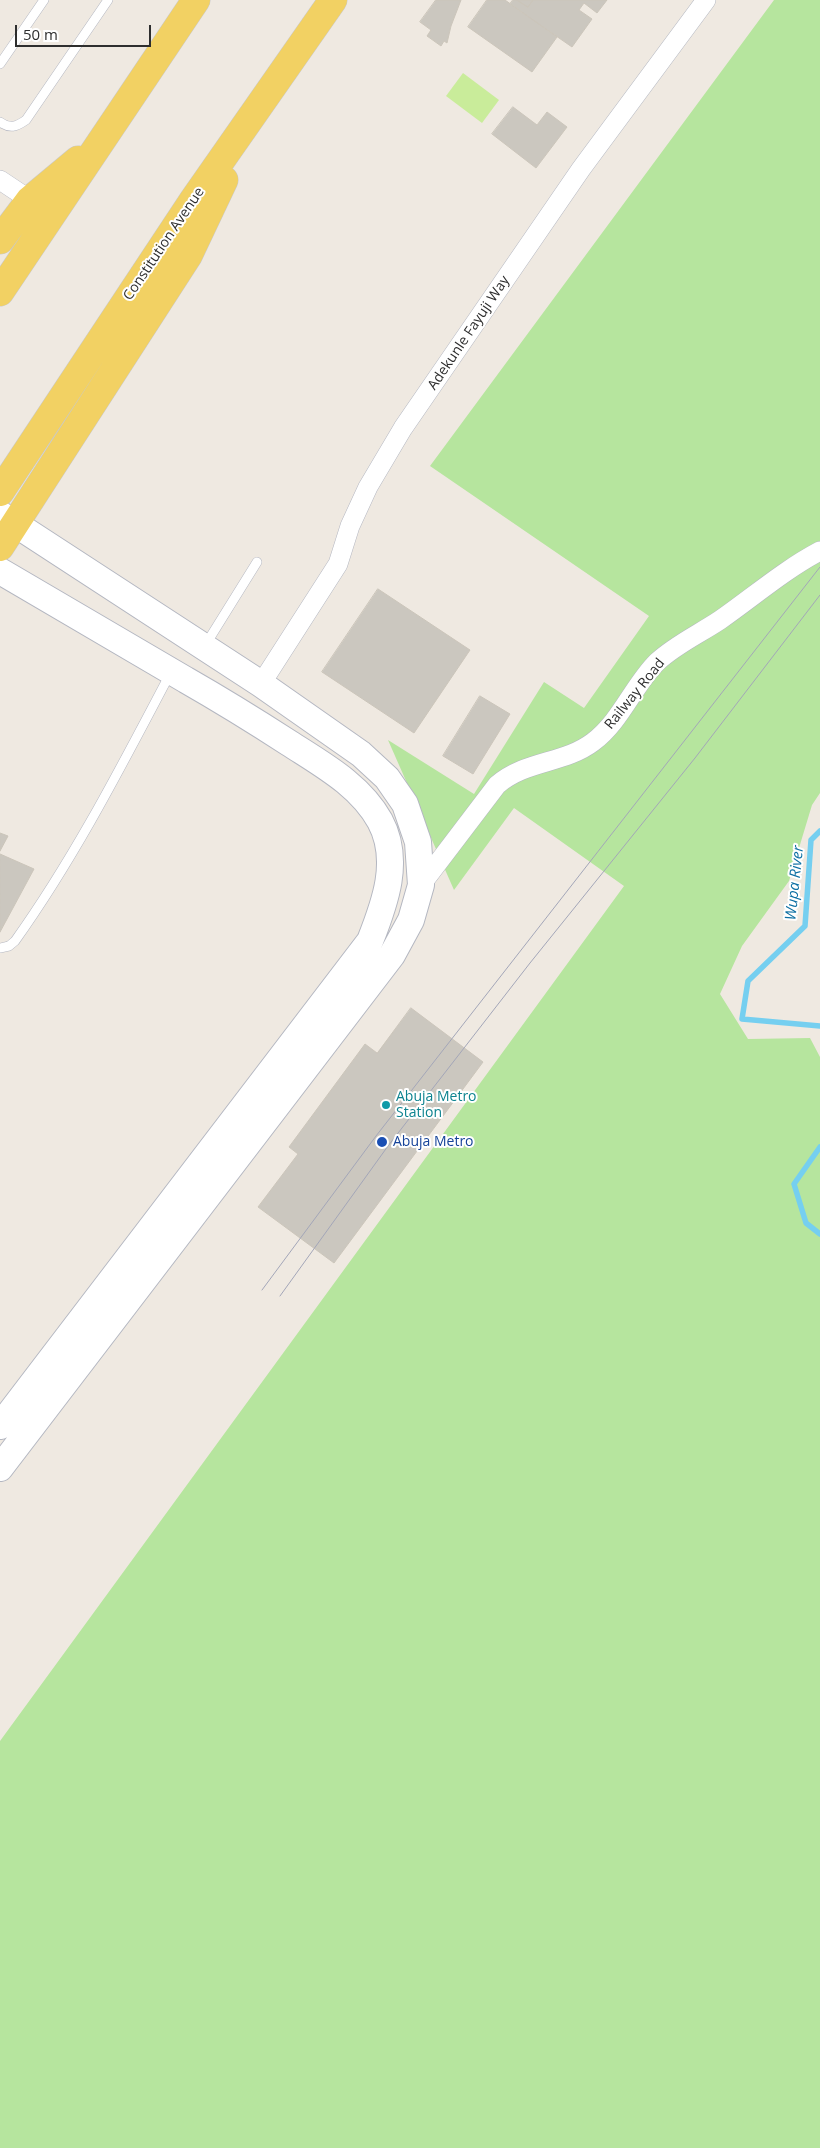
<!DOCTYPE html>
<style>
body{margin:0}
#map{position:relative;width:820px;height:2148px;overflow:hidden;background:#efe9e1;font-family:"Open Sans",sans-serif}
canvas{display:block}
.scale{position:absolute;left:15px;top:25px;width:136px;height:22px;box-sizing:border-box;border:2px solid #2e2e2e;border-top:0;padding-left:6px;font-size:15px;line-height:18px;white-space:nowrap;color:#2e2e2e;-webkit-text-stroke:4px #fff;paint-order:stroke}
</style>
<div id="map">
<canvas width="820" height="2148"></canvas>
<div class="scale">50 m</div>
</div>
<script>
const g = document.querySelector('canvas').getContext('2d');
g.lineJoin = 'round';
function paint(path, color) {
  g.fillStyle = color;
  g.fill(path, 'evenodd');
}
function strokePath(path, color, width, dash) {
  g.strokeStyle = color;
  g.lineWidth = width;
  g.lineCap = dash ? 'butt' : 'round';
  g.setLineDash(dash || []);
  g.stroke(path);
}
function write(font, color, halo, rows, align = 'center') {
  g.font = font + ' "Open Sans",sans-serif';
  g.lineWidth = 4;
  g.setLineDash([]);
  g.textBaseline = 'middle';
  g.strokeStyle = halo;
  g.fillStyle = color;
  for (const [text, x, y, turn = 0] of rows) {
    g.save();
    g.translate(x, y);
    g.rotate((+turn || 0) * Math.PI / 180);
    g.textAlign = isNaN(turn) ? turn : align;
    if (halo) g.strokeText(text, 0, 0);
    g.fillText(text, 0, 0);
    g.restore();
  }
}
paint(new Path2D(`
 M774 0H820V793L812 805 789 881 742 946 720 994 748 1039 810 1038 820 1057V2148H0V1741L624 886 514 808 454 890 388 740 474 794 544 682 584 708 649 616 430 466Z`), '#b6e59e');
paint(new Path2D(`
 M463 73 499 100 482 123 446 96Z`), '#c9ec9a');
strokePath(new Path2D(`
 M820 831 811 840 805 926 748 981 742 1019 820 1026
 M820 1147 794 1184 806 1223 820 1234`), '#75cff0', 5.5);
const building = new Path2D(`
 M436 0H461L451 26 447 43 444 41 441 46 427 36 431 30 420 22Z
 M487 0H505L557 37 532 72 468 27Z
 M513 0H517L528 7 533 0H607L597 13 584 3 579 10 592 19 572 47 510 4Z
 M517 0H533L528 7Z
 M513 107 537 125 547 112 567 127 536 168 492 134Z
 M378 589 470 650 414 733 322 672Z
 M480 696 510 714 473 774 443 756Z
 M0 833 8 836 0 851Z
 M0 854 34 869 0 932Z
 M411 1008 483 1062 334 1263 258 1207 298 1154 289 1147 365 1044 377 1053Z`);
paint(building, '#cbc7bf');
strokePath(building, '#cbc5ba', 1);
const lane = new Path2D(`
 M0 64 44 0
 M0 122C10 129 16 127 26 120L108 0
 M206 644 257 562
 M0 948 9 946 15 941C75 857 122 765 170 674`);
const street = new Path2D(`
 M0 180 30 200
 M261 684 338 564 350 526 368 487 403 428 581 169 706 0
 M421 885 497 785C526 760 564 764 593 742 621 721 633 686 657 662 675 645 699 634 720 620 753 597 784 570 820 551`);
const secondary = new Path2D(`
 M0 514 261 684 361 754 387 778 405 804 418 842 421 885 411 920 392 955 0 1468
 M0 571C62 608 124 644 186 680 221 700 255 721 289 743 323 765 360 785 380 821 401 860 385 903 370 941L0 1426`);
const primary = new Path2D(`
 M0 240 30 200 78 160
 M0 292 196 0
 M0 492 194 199 333 0
 M0 547 188 256 224 180`);
strokePath(lane, '#b4b7c1', 10);
strokePath(street, '#b4b7c1', 20);
strokePath(secondary, '#b4b7c1', 28);
strokePath(primary, '#c9c9c9', 29);
strokePath(lane, '#fff', 9);
strokePath(street, '#fff', 19);
strokePath(secondary, '#fff', 26);
strokePath(primary, '#f2d163', 28);
strokePath(new Path2D(`
 M262 1290 376 1136 820 567
 M280 1296 388 1146 530 963 695 758 820 595`), '#a3a6b8', 1);
for (const [x, y, r, color] of [
 [386,1105,5,"#0f9aa8"],
 [382,1142,6,"#1a4fb4"]
]) {
  const dot = new Path2D();
  dot.arc(x, y, r, 0, 2 * Math.PI);
  g.fillStyle = color;
  g.fill(dot);
  strokePath(dot, '#fff', 2);
}
write('14px', '#2e2e2e', '#fff', [
 ["Constitution Avenue",164,244,-56],
 ["Adekunle Fayuji Way",469,333,-56],
 ["Railway Road",635,694,-51]
]);
write('14px', '#0d838f', '#fff', [
 ["Abuja Metro",396,1097],
 ["Station",396,1113]
], 'left');
write('14px', '#164399', '#fff', [
 ["Abuja Metro",393,1142]
], 'left');
write('italic 15px', '#0d6fa3', '#fff', [
 ["Wupa River",795,883,-84]
]);
</script>
